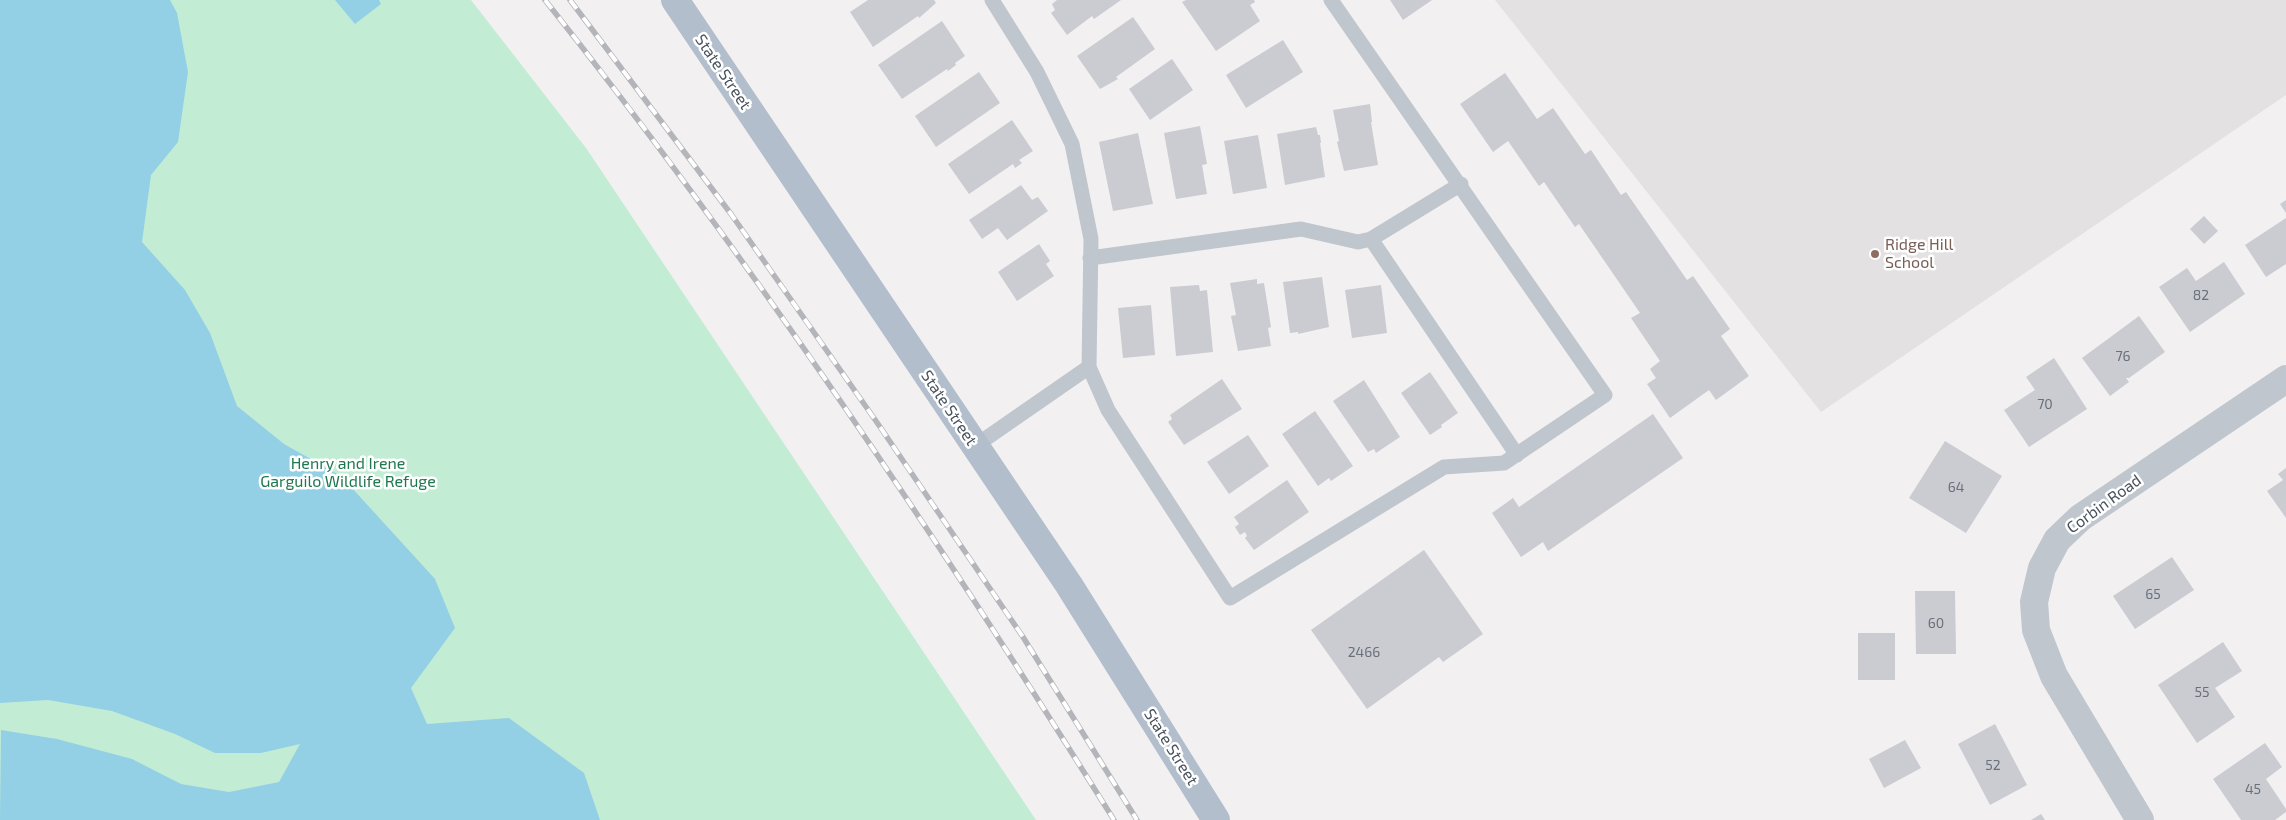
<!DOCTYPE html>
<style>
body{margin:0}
canvas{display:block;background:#f2f0f0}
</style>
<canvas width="2286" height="820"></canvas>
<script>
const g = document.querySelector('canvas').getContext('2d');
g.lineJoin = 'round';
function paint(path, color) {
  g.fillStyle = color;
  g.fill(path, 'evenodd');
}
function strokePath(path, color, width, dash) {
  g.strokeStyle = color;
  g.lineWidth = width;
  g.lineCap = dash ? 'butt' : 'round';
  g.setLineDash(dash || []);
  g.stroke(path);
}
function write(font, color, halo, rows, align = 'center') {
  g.font = font + ' "Exo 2",sans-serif';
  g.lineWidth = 5;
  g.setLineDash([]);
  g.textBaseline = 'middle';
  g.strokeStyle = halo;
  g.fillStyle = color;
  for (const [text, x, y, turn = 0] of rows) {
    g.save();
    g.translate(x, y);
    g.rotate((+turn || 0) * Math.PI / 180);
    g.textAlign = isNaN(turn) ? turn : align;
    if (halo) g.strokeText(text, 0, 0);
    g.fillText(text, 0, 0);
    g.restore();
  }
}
paint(new Path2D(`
 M1495 0H2286V95L1821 412Z`), '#e3e1e1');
paint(new Path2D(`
 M0 0H471L586 148 1036 820H0Z`), '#c3ecd5');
paint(new Path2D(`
 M0 0H170L177 13 188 72 178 142 151 175 142 242 185 290 210 333 237 406 284 444 341 476 435 579 455 628 411 688 427 724 509 718 584 773 600 820H0L1 730 57 739 132 759 181 784 229 792 279 782 300 744 261 753H215L175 734 112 711 48 700 0 703Z
 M335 0H379L381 4 355 24Z`), '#93d0e5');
paint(new Path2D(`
 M868 0H934L936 3 919 18 918 16 873 47 850 12Z
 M1057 0H1121L1094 19 1092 16 1067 35 1051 13 1055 10 1052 4Z
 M1186 0H1254L1255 2 1250 5 1260 21 1216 51 1182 2Z
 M1390 0H1432L1403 20Z
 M1133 17 1155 49 1116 77 1118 79 1100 89 1077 56Z
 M942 21 965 56 955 63 956 65 948 71 947 69 902 99 878 65Z
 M1283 40 1303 72 1246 108 1226 75Z
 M1172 59 1193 90 1150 120 1129 89Z
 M979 72 1000 103 936 147 915 116Z
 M1505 73 1537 119 1553 108 1585 154 1591 150 1621 195 1626 192 1687 280 1693 276 1730 329 1721 336 1749 376 1716 400 1709 390 1670 418 1647 384 1656 378 1650 369 1660 361 1631 318 1640 313 1579 224 1575 227 1544 182 1539 186 1508 141 1493 152 1460 104Z
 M1370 104 1372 122H1371L1378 165 1344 171 1337 142 1339 141 1333 110Z
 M1012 120 1033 151 1019 160 1022 163 1015 168 1013 164 969 194 948 164Z
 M1200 126 1207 164 1202 165 1207 194 1176 199 1164 133Z
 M1316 127 1318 135H1320L1321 143H1320L1325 177 1285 185 1277 134Z
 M1138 133 1153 204 1113 211 1099 142Z
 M1258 135 1267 188 1233 194 1224 141Z
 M1021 185 1032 200 1038 197 1048 211 1007 240 998 228 982 239 969 220Z
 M2286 200V213L2280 204Z
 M2204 216 2218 231 2204 244 2190 229Z
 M2286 218V264L2266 277 2245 245Z
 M1039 244 1050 261 1046 264 1054 276 1017 301 998 272Z
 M2224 262 2245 294 2190 332 2159 287 2187 268 2196 281Z
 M1322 277 1329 327 1298 334V332L1290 333 1283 282Z
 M1257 279V284L1264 283 1271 327 1268 328 1271 346 1238 351 1231 316 1236 315 1230 283Z
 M1199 285 1200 291 1207 290 1213 352 1176 356 1170 287Z
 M1381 285 1387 333 1352 338 1345 290Z
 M1151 305 1155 355 1123 358 1118 308Z
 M2139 316 2165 352 2129 378H2126L2129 382 2110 396 2082 358Z
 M2054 358 2087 409 2029 447 2004 410 2035 390 2026 377Z
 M1430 372 1458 413 1441 425 1442 427 1430 435 1401 393Z
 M1222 379 1242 409 1184 445 1168 422 1172 419 1170 415Z
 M1364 380 1400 437 1376 453 1374 449 1368 452 1333 401Z
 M1315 411 1353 466 1331 481 1329 478 1318 486 1282 434Z
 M1653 414 1683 458 1548 551 1543 542 1521 557 1492 513 1513 498 1519 507Z
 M1248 435 1269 466 1229 494 1207 462Z
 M1945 441 2002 476 1966 533 1909 498Z
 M2286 468V518L2267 491 2283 480 2278 474Z
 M1287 480 1309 512 1254 550 1245 538 1247 536 1245 532 1240 535 1235 527 1239 524 1234 517Z
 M1424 550 1483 634 1443 662 1439 657 1367 709 1311 630Z
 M2172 557 2194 590 2135 629 2113 596Z
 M1915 591H1955L1956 654H1916Z
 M1858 633H1895V680H1858Z
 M2223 642 2242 671 2215 688 2235 717 2197 743 2158 685Z
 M1995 724 2027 785 1990 805 1958 744Z
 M1905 740 1921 768 1884 788 1869 759Z
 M2265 743 2282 767 2266 779 2286 809V812L2275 820H2241L2213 779Z
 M2041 814 2045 820H2031Z`), '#caccd2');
strokePath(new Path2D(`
 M992 0 1037 72 1072 144 1091 239 1089 367 1108 410 1230 598 1444 467 1504 463 1605 395 1331 0
 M1371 239 1517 455
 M1090 258 1301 229 1358 242 1371 239 1461 184
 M975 446 1089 367`), '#bfc6cd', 15);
strokePath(new Path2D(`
 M2140 820 2054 676 2036 630 2034 602 2042 568 2057 540 2080 518 2286 379`), '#bfc6cd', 28);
strokePath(new Path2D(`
 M675 0 1069 585 1216 820`), '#b2becc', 28);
const rail = new Path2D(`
 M545 0C752 261 938 538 1114 820
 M570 0 731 214 876 421 1023 637 1137 820`);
strokePath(rail, '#b3b5ba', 5.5);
strokePath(rail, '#fff', 4, [11]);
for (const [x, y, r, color] of [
 [1875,254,5,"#8d6e63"]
]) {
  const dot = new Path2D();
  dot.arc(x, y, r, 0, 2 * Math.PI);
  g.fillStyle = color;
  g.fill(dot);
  strokePath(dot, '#fff', 2);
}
write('14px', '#69707a', null, [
 ["82",2201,295],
 ["76",2123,356],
 ["70",2045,404],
 ["64",1956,487],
 ["65",2153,594],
 ["60",1936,623],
 ["2466",1364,652],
 ["55",2202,692],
 ["52",1993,765],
 ["45",2253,789]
]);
write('16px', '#49525c', '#fff', [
 ["State Street",723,72,56],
 ["State Street",949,408,56],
 ["Corbin Road",2104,504,-36],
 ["State Street",1171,747,58]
]);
write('16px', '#785e54', '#fff', [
 ["Ridge Hill",1885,245],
 ["School",1885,263]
], 'left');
write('16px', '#1f7850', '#fff', [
 ["Henry and Irene",348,464],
 ["Garguilo Wildlife Refuge",348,482]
]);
</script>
